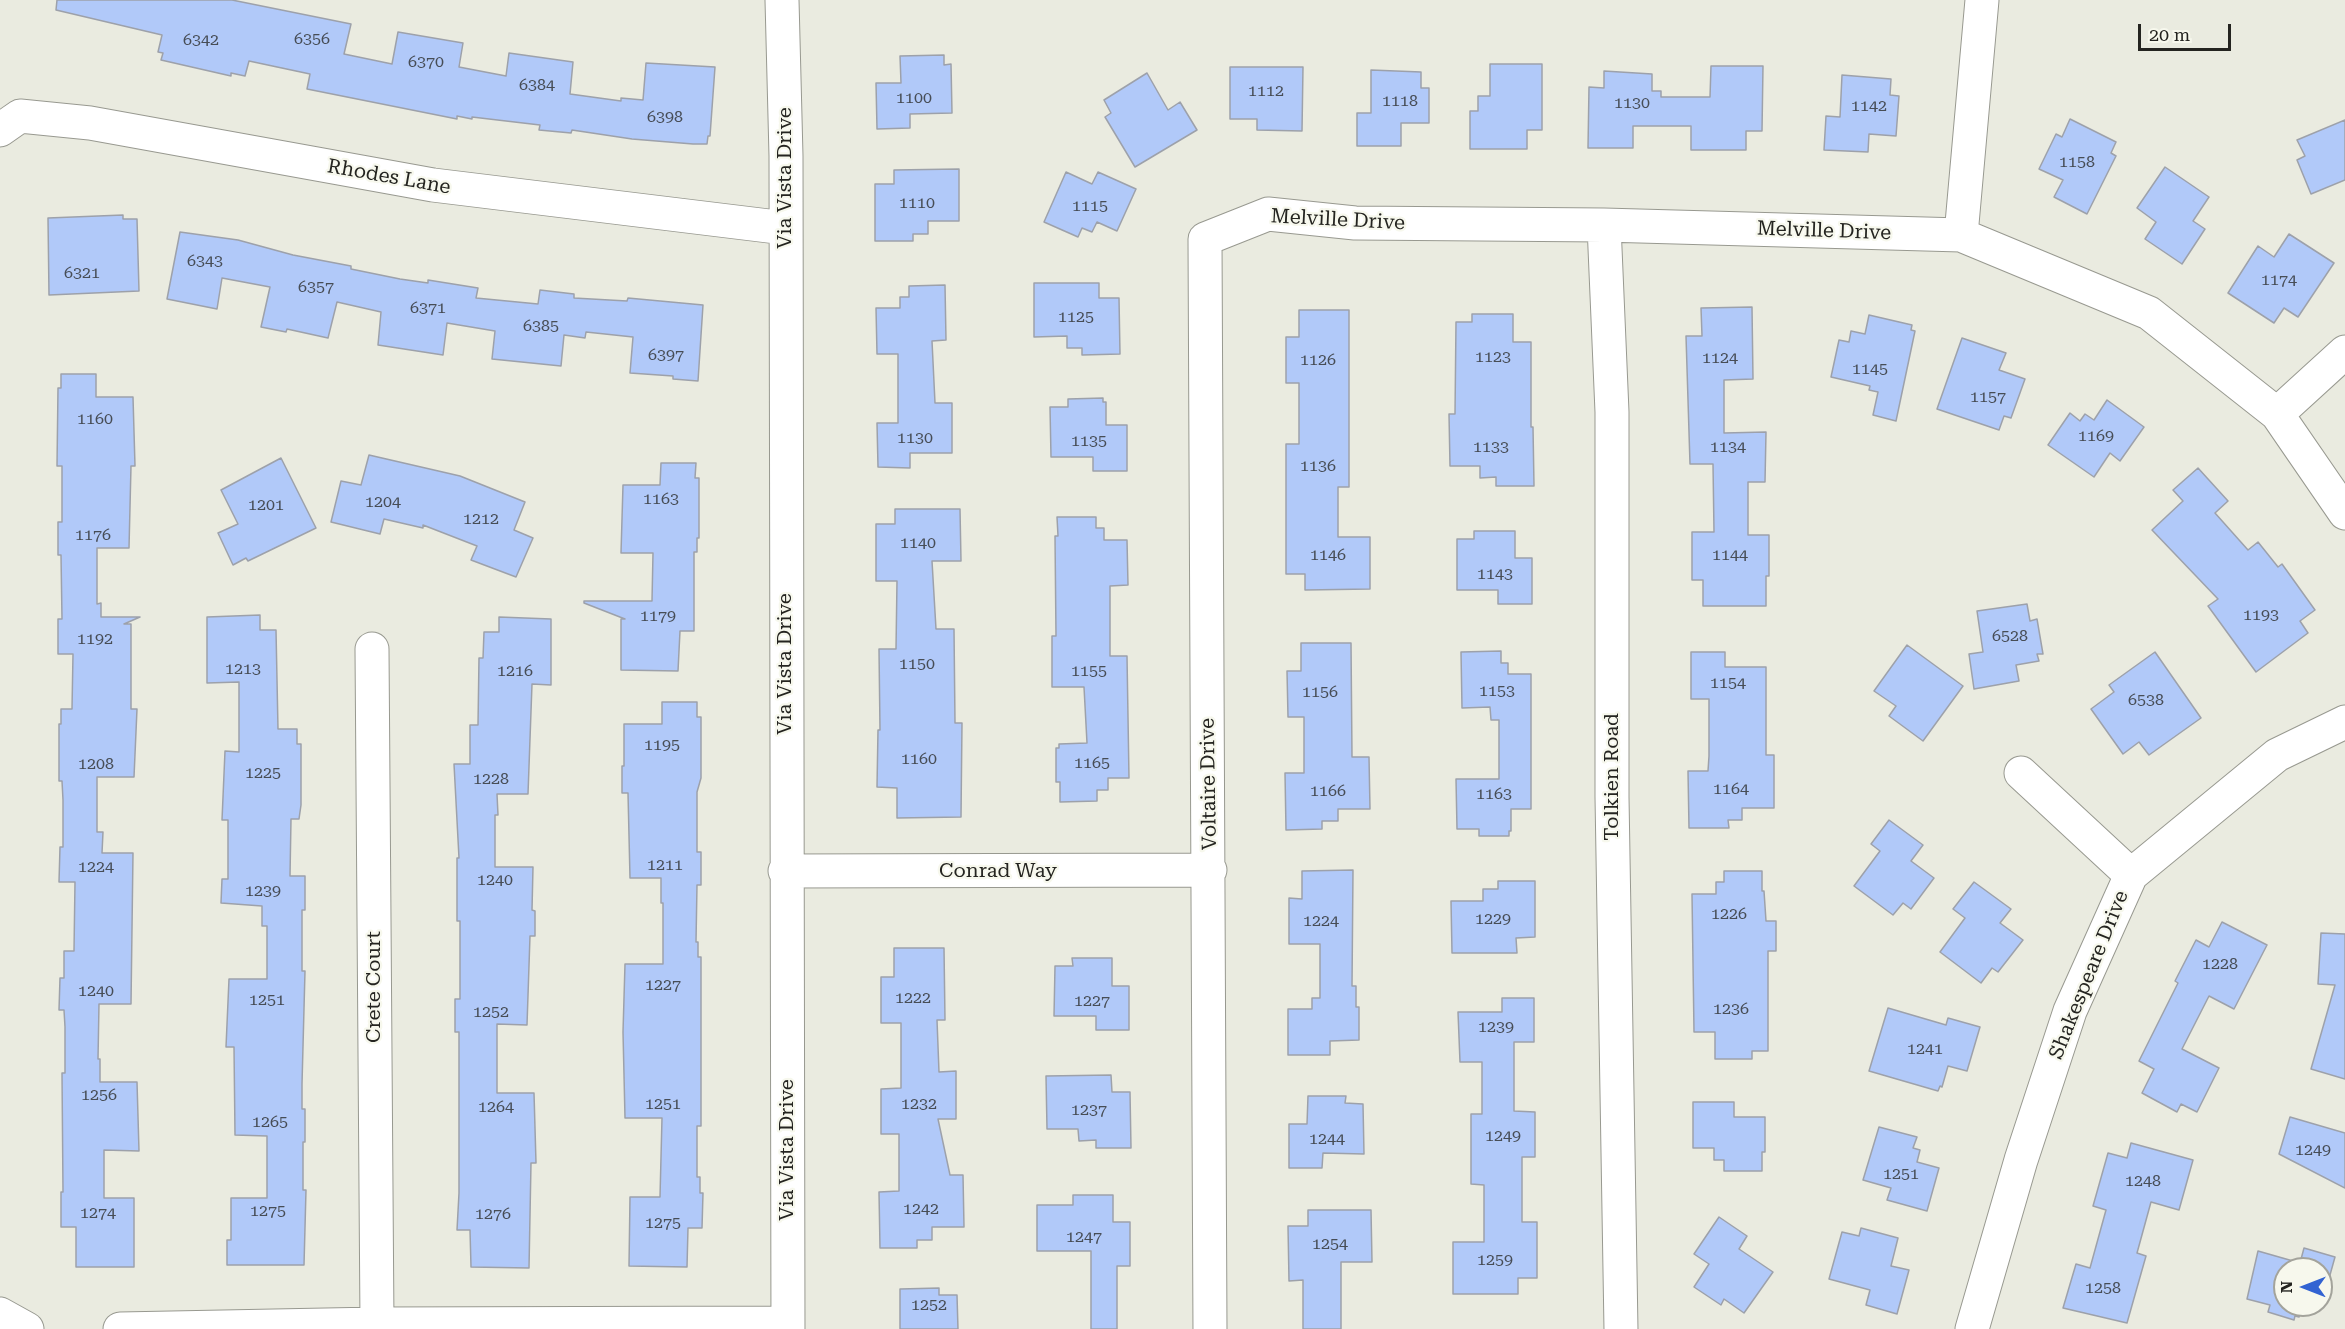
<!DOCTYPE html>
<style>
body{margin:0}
#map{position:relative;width:2345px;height:1329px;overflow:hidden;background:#eaebe0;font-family:"Roboto Serif",serif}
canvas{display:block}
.north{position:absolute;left:2273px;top:1257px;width:60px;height:60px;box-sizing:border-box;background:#f7f8ed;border:2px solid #a3a39b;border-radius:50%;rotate:270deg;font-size:16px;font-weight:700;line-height:24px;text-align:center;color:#242420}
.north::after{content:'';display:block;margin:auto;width:21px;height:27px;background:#3263d2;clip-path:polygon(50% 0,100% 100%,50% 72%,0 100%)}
.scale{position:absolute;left:2138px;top:24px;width:93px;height:27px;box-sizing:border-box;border:3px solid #242420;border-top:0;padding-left:8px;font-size:18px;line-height:21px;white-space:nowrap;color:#242420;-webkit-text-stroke:4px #f7f8ed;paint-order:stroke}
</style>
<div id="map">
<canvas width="2345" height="1329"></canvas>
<div class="north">N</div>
<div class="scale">20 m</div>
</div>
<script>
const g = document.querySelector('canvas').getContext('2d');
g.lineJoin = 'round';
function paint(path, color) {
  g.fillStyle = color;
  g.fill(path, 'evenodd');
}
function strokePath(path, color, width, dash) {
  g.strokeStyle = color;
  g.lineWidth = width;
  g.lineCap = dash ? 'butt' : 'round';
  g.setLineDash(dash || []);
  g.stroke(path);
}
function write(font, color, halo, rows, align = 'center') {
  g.font = font + ' "Roboto Serif",serif';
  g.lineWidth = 4.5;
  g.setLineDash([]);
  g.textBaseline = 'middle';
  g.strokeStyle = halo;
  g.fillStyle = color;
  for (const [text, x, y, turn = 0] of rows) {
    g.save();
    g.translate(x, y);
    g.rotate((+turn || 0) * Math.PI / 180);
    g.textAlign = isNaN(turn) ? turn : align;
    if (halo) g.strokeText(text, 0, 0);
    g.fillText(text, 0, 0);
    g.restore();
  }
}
const building = new Path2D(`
 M57 0H232L351 24 344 54 392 64 398 32 463 43 459 67 506 76 509 53 573 62 570 94 621 101V98L643 100 646 63 715 67 710 136H708L707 144H693L632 139 572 130 571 133 539 130 540 125 472 117V119L457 116V119L307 89 310 74 249 61 245 76 231 73V76L161 60 163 53 158 52 162 35 56 10Z
 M944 55V65L951 64 952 113 910 114V128L877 129 876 83H901L900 56Z
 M1490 64H1542V130H1527V149H1470V111H1478V96H1490Z
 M1711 66H1763L1762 131H1746V150H1691V126H1633V148H1588L1589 87 1604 88V71L1652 74V91H1661V97H1710Z
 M1230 67H1303L1302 131 1257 130V119H1230Z
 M1371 70 1421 72V88H1429V123H1401V146H1357V113H1371Z
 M1147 73 1168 110 1180 102 1197 130 1135 167 1105 117 1111 113 1104 100Z
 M1842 75 1891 79 1890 95 1899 96 1896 136 1869 134 1868 152 1824 150 1826 116 1840 117Z
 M2070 119 2116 142 2111 153 2116 156 2087 214 2054 197 2063 180 2039 169 2056 134 2062 137Z
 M2345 120V180L2311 194 2297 160 2305 156 2297 140Z
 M2165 167 2209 197 2193 221 2205 229 2182 264 2145 239 2156 222 2137 208Z
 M959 169V221H928V234H913V241H875V184H894V170Z
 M1066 172 1092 184 1098 172 1136 189 1117 231 1097 222 1092 232 1082 228 1078 237 1044 222Z
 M123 215V219H137L139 291 49 295 48 218Z
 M180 232 238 240 293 255 351 266V269L400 279 428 283V280L478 288 476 298 538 304 540 290 574 294V298L627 301 628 298 703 305 698 381 673 379V376L630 373 633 337 586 332 585 338 564 335 561 366 492 359 495 331 447 323 443 355 378 345 381 312 337 302 328 338 287 329 286 332 261 327 270 287 222 278 217 309 167 299Z
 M2289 234 2334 263 2298 317 2284 308 2274 323 2228 293 2258 246 2274 257Z
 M1034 283H1099V298H1119L1120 354 1082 355V348H1067V336L1034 337Z
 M945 285 946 340 932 341 935 403H952V453H910V468L878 467 877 423H898V354H877L876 308H900V297H909V286Z
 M1752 307 1753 379 1724 380V433L1766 432 1765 482H1748V535H1769V576H1766V606H1703V580H1692V532H1714L1713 464H1690L1686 336H1702L1701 308Z
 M1299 310H1349V487H1338V537H1370V589L1305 590V574H1286V444H1299V383H1286V337H1299Z
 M1472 314H1513V342H1531V427H1533L1534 486H1496V477L1480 478V466H1450L1449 414H1455L1456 322H1472Z
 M1869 315 1912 325 1911 330 1915 331 1896 421 1873 415 1878 392 1869 390 1870 386 1831 377 1839 340 1849 342 1851 331 1865 334Z
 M1962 338 2006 353 1999 370 2025 379 2011 418 2004 416 1999 430 1937 409Z
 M61 374H96V397H133L135 466H131L129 548H97V604L101 603V617H140L124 624H131V709H137L134 777H97V832H103L102 853H133L131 1004H99L98 1059H100V1082H137L139 1151 104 1150V1198H134V1267H76V1227H61V1192H63L62 1073H65V1027L64 1010H59L60 978H64V951H74L75 882H59L60 847H63V800L62 781H59V724H61V709H72L73 654H58V619H62L61 555H58V522H62V466H57L58 388H61Z
 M1103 398V402H1106V425H1127V471H1093V457H1051L1050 407H1068V399Z
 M2107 400 2144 427 2120 461 2110 453 2094 477 2048 445 2070 413 2080 421 2085 414 2094 420Z
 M369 455 460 476 525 502 514 530 533 538 516 577 471 560 477 546 423 525V528L384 519 380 534 331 522 341 481 361 485Z
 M281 458 316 528 248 561 246 558 233 565 218 533 238 524 221 490Z
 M661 463H696L695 478H699V538H697V552H694V631H680L678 671 621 670V619H625L584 603V601H652L653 553H621L623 485H660Z
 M2198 468 2228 501 2215 513 2248 550 2258 542 2278 567 2282 564 2315 610 2300 621 2308 633 2256 672 2208 606 2218 599 2152 530 2183 501 2173 490Z
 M895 509H960L961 561H932L936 629H954L955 723H962L961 817 897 818V788L877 787 878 730H880L879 649H896L897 581H876V524H895Z
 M1057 517H1096V528H1104V540H1127L1128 585 1110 586V656H1127L1129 778H1108V790H1097V801L1060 802V782H1056V748H1059V744L1087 743 1084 687H1052V636H1056L1055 536H1058Z
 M1474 531H1515V558H1532V604H1498V590H1457V539H1474Z
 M2027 604 2030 621 2037 619 2043 654H2037L2039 661 2016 665 2019 681 1974 689 1969 654 1983 652 1977 611Z
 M260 615V630H276L278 729H297V744H301V805L299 819H291L290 876H305V910H302V971H305L302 1084V1109H305V1142H303V1190H306L304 1265H227V1240H231V1198H267V1136L235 1135 234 1047H226L229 979H267V926H262V906L221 903 222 879H228V820H222L225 751 239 752V682L207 683V617Z
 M499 617 551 619V685L532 684 528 794H497L498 815H495V867H533L532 910 535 911V936H530L527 1025 497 1024V1093H534L536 1163H531L529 1268 471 1267 470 1230H457L459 1193V1032H455V999H460V921H457V858H459L454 764H470V725H478L479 658H483L484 632H499Z
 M1301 643H1351L1352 757H1369L1370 809H1338V821H1322V829L1286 830 1285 773H1304V717H1288L1287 671H1301Z
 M1907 645 1963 686 1923 741 1889 716 1896 706 1874 691Z
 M1501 651V663H1508V674H1531V809H1511V831H1509V836H1479V829H1457L1456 779H1499V720H1491L1490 707 1462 708 1461 652Z
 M1691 652H1725V667H1766V755H1774V808H1742V820H1728L1729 828H1689L1688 771H1708L1709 756V699H1691Z
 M2155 652 2201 718 2149 755 2139 742 2123 754 2091 709 2114 692 2109 685Z
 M662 702H697V717H701V778L697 792V852H701V885H697L696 942H698V957H701V1126H697V1177H700V1193H703L702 1228H688L687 1267 629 1266 630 1197H660L662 1118H625L623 1032 625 964H663V903H661V878H630L628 793H622V766H624V724H662Z
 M1889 820 1923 845 1911 861 1934 878 1911 909 1903 903 1893 915 1854 886 1880 851 1871 844Z
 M1353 870 1352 986H1356V1007H1359V1040L1330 1041V1055H1288V1009H1312V998H1320V944H1289V898L1302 899V871Z
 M1724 871H1762V891H1764L1766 921H1776V951H1768V1051H1752V1059H1715V1032H1694L1692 894H1716V882H1724Z
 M1498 881H1535V937L1516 938 1517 953H1452L1451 901H1483V889H1498Z
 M1974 882 2011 909 2000 923 2023 940 1998 972 1992 968 1981 983 1940 952 1965 918 1953 909Z
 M2222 922 2267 945 2234 1009 2209 996 2182 1049 2219 1068 2197 1112 2181 1104 2177 1112 2142 1093 2154 1069 2139 1061 2178 983 2175 981 2196 940 2209 947Z
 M2321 933 2345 934V1079L2311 1069 2335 985 2318 984Z
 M894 948H944L945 1020H937L939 1072 956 1071V1119H938L950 1175H963L964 1227H932V1240H917V1248H880L879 1192 899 1191V1134H881V1089L901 1088V1023H881V977H894Z
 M1072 958H1112V986H1129V1030H1096V1016H1054L1055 966H1073Z
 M1502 998H1534V1042H1514V1111L1535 1112V1157H1522V1222H1537V1278H1518V1294H1453V1242H1484V1185L1471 1184V1114H1482V1062H1460L1458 1012H1502Z
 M1888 1008 1946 1025 1948 1018 1980 1027 1967 1071 1948 1066 1942 1087 1940 1086 1938 1091 1869 1071Z
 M1111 1075 1112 1092H1130L1131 1148H1096V1140L1079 1141 1078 1129H1047L1046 1076Z
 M1308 1096H1346L1345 1103 1363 1104 1364 1154 1323 1153 1322 1168H1289V1124H1307Z
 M1693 1102H1734V1117H1765V1152H1762V1171H1724V1160H1714V1148H1693Z
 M2290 1117 2345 1133V1188L2279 1154Z
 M1879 1127 1917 1137 1913 1148 1920 1150 1917 1162 1939 1168 1927 1211 1887 1200 1891 1188 1863 1180Z
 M2131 1143 2193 1160 2179 1210 2151 1202 2137 1253 2146 1256 2127 1323 2063 1308 2076 1264 2090 1268 2106 1210 2093 1206 2108 1153 2127 1158Z
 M1073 1195H1113V1222H1130V1266H1117V1329H1091V1251H1037V1205H1073Z
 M1308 1210H1371L1372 1262H1341V1329H1303V1280L1289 1281 1288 1226H1308Z
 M1719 1217 1747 1236 1739 1249 1773 1272 1744 1313 1724 1299 1721 1305 1694 1287 1709 1264 1694 1254Z
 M1861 1228 1898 1238 1891 1266 1909 1270 1897 1314 1866 1305 1870 1290 1829 1279 1842 1232 1859 1236Z
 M2304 1248 2335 1257 2323 1300H2321V1269H2285V1305H2302L2299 1317 2295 1316 2294 1320 2268 1312 2270 1305 2247 1299 2258 1251 2300 1263Z
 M939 1288V1295H957L958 1329H900V1289Z`);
paint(building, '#b1c9f9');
strokePath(building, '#9da1aa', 1.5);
const minor = new Path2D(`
 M782 0 786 156 788 1329
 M0 130 20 116 90 123 433 185 785 228
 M1604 225 1612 412V797L1621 1329
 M1961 235 1982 0
 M2277 414 2345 352
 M372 649 377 1324
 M2021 773 2131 875
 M785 871 1210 870
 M0 1314 27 1329
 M120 1329 377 1324 788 1323
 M1210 1329 1205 239 1268 214 1355 223 1604 225 1961 235 2149 313 2277 414 2345 513
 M1972 1329 2021 1160 2070 1011 2131 875 2277 755 2345 722`);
strokePath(minor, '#989990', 35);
strokePath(minor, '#fff', 33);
write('16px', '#474d56', null, [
 ["6356",312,39],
 ["6342",201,40],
 ["6370",426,62],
 ["6384",537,85],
 ["1112",1266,91],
 ["1100",914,98],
 ["1118",1400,101],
 ["1130",1632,103],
 ["1142",1869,106],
 ["6398",665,117],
 ["1158",2077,162],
 ["1110",917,203],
 ["1115",1090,206],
 ["6343",205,261],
 ["6321",82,273],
 ["1174",2279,280],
 ["6357",316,287],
 ["6371",428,308],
 ["1125",1076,317],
 ["6385",541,326],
 ["6397",666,355],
 ["1123",1493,357],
 ["1124",1720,358],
 ["1126",1318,360],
 ["1145",1870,369],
 ["1157",1988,397],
 ["1160",95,419],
 ["1169",2096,436],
 ["1130",915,438],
 ["1135",1089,441],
 ["1133",1491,447],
 ["1134",1728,447],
 ["1136",1318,466],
 ["1163",661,499],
 ["1204",383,502],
 ["1201",266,505],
 ["1212",481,519],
 ["1176",93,535],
 ["1140",918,543],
 ["1146",1328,555],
 ["1144",1730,555],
 ["1143",1495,574],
 ["1193",2261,615],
 ["1179",658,616],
 ["6528",2010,636],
 ["1192",95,639],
 ["1150",917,664],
 ["1213",243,669],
 ["1216",515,671],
 ["1155",1089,671],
 ["1154",1728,683],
 ["1153",1497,691],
 ["1156",1320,692],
 ["6538",2146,700],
 ["1195",662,745],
 ["1160",919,759],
 ["1165",1092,763],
 ["1208",96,764],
 ["1225",263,773],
 ["1228",491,779],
 ["1164",1731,789],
 ["1166",1328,791],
 ["1163",1494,794],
 ["1211",665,865],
 ["1224",96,867],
 ["1240",495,880],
 ["1239",263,891],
 ["1226",1729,914],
 ["1229",1493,919],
 ["1224",1321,921],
 ["1228",2220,964],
 ["1227",663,985],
 ["1240",96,991],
 ["1222",913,998],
 ["1251",267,1000],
 ["1227",1092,1001],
 ["1236",1731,1009],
 ["1252",491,1012],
 ["1239",1496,1027],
 ["1241",1925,1049],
 ["1256",99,1095],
 ["1251",663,1104],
 ["1232",919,1104],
 ["1264",496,1107],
 ["1237",1089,1110],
 ["1265",270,1122],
 ["1249",1503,1136],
 ["1244",1327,1139],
 ["1249",2313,1150],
 ["1251",1901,1174],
 ["1248",2143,1181],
 ["1242",921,1209],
 ["1275",268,1211],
 ["1274",98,1213],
 ["1276",493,1214],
 ["1275",663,1223],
 ["1247",1084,1237],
 ["1254",1330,1244],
 ["1259",1495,1260],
 ["1258",2103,1288],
 ["1252",929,1305]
]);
write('20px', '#242420', '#f7f8ed', [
 ["Rhodes Lane",389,177,10],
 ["Via Vista Drive",785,178,-90],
 ["Melville Drive",1338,220,3],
 ["Melville Drive",1824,231,2],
 ["Via Vista Drive",785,664,-90],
 ["Tolkien Road",1612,777,-90],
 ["Voltaire Drive",1209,784,-91],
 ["Conrad Way",998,871],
 ["Shakespeare Drive",2089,975,-68],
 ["Crete Court",374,987,-90],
 ["Via Vista Drive",787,1150,-90]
]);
</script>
